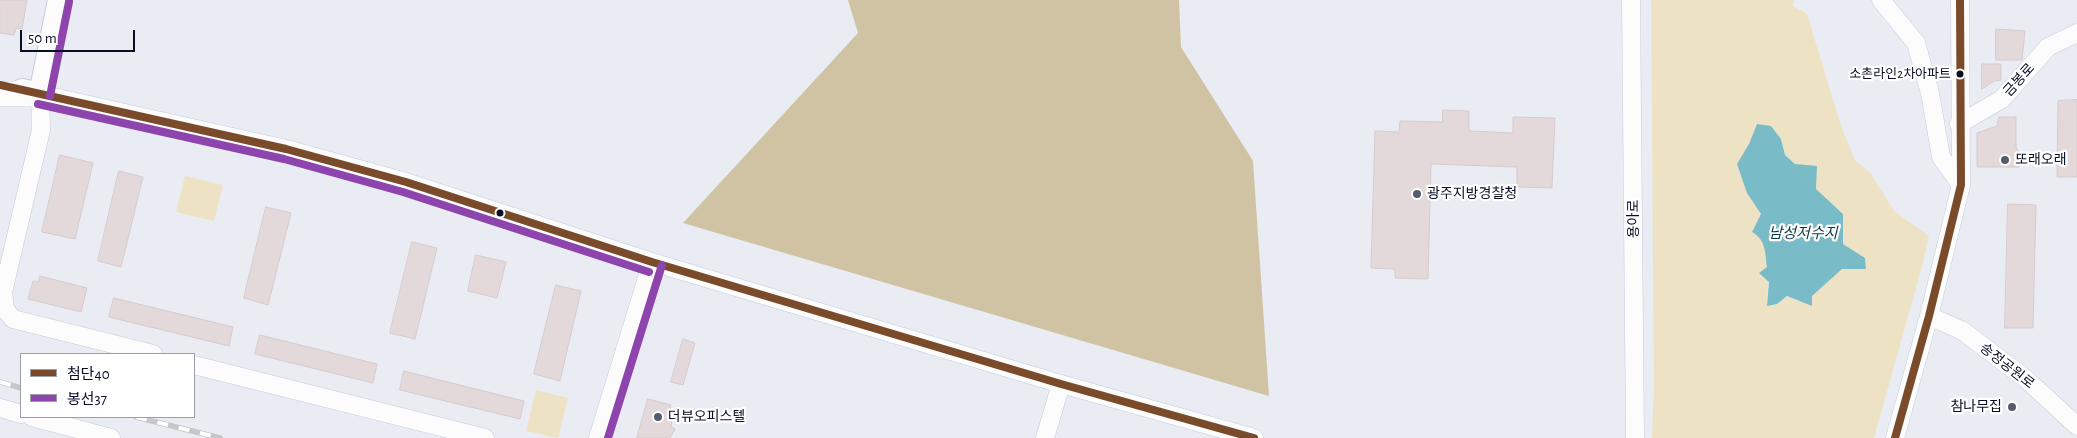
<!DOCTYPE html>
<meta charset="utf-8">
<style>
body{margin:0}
#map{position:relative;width:2077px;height:438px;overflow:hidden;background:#e9ecf3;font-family:"Alegreya Sans","Noto Sans KR",sans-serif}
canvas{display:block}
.legend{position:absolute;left:20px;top:353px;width:175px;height:65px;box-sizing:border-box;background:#fff;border:1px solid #9c9fa7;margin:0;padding:6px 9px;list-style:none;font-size:15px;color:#080e23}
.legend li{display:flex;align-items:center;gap:10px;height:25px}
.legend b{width:25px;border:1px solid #9c9fa7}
.scale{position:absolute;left:20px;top:30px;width:115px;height:22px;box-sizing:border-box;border:2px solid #080e23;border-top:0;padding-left:6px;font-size:15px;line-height:18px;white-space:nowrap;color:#080e23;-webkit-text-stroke:4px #fff;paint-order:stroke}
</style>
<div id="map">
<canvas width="2077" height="438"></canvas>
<ul class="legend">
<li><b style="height:6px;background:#7a4b2a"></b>첨단40</li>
<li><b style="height:6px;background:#8e44ad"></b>봉선37</li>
</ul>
<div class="scale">50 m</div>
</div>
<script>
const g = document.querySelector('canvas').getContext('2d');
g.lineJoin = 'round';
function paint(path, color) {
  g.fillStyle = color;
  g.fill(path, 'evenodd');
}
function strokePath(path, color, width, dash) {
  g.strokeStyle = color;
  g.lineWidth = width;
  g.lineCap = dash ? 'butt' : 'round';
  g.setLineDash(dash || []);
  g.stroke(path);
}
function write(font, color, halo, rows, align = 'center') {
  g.font = font + ' "Alegreya Sans","Noto Sans KR",sans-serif';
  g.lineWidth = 4.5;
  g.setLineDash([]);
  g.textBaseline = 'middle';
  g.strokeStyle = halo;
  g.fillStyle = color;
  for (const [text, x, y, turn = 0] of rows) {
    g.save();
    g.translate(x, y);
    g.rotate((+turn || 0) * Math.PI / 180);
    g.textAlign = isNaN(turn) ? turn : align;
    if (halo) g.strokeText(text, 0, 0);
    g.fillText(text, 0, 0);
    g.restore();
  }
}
paint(new Path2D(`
 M1651 0H1794L1793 6 1807 14 1841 126 1855 160 1871 174 1894 211 1929 236 1921 270 1874 438H1652L1654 387ZM1758 124 1771 127 1781 139 1785 155 1823 196 1843 213V244L1865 258 1866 269 1842 268 1812 296V306L1787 296 1777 304 1767 305C1768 291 1770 255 1764 243 1761 238 1756 235 1752 232L1761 214 1747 193 1749 144Z
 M185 176 223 185 214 221 176 212Z
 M536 390 568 398 558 438 526 431Z`), '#eee2c5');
paint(new Path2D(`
 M848 0H1179L1181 47 1253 161 1269 396 683 223 858 33Z`), '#d0c3a3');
paint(new Path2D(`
 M1757 124 1771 126 1781 139 1785 155 1795 164 1817 166 1816 189 1843 214V244L1865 258 1866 269H1842L1812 296V306L1787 296 1777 304 1767 306 1769 282 1759 273 1767 267C1765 252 1766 240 1752 232L1761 214 1747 193 1737 164 1749 144Z`), '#79bbc7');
const building = new Path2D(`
 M0 0H27L22 29 16 28 14 35 0 33Z
 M1996 29 2025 31 2022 60H1996Z
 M1982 64H2001V80L1994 81 1982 89Z
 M2077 100V177H2057L2058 101Z
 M1443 110 1469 111V131L1513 133V117L1555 118 1552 188 1517 187V167L1431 164 1428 279 1395 278V269L1371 268 1375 131 1399 132 1400 121 1442 122Z
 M1999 117H2016V148L2020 153 2019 167H1977V133L1997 126Z
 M60 155 93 163 75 239 42 232Z
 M119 171 143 177 121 267 98 261Z
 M2008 204 2036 205 2033 328H2005Z
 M266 207 291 213 268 305 244 298Z
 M412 242 437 248 415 339 390 333Z
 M476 255 506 262 497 298 468 291Z
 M40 276 87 288 81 312 28 299 33 281 38 282Z
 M556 285 581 291 560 381 534 374Z
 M114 298 233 327 229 346 109 317Z
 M260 335 377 364 373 383 255 354Z
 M683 339 695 343 683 385 671 382Z
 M404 371 524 401 520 419 400 390Z
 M648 399 671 405 669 413 673 415 671 426 675 429 670 438H637Z`);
paint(building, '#e3d9da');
strokePath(building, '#d7cacb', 1);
const minor = new Path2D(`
 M1631 0 1635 438
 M1881 0 1916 43 1930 93 1941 157 1961 185
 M1959 124 2002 99 2048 47 2077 33
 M1929 316 1963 331 2026 379 2077 426
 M153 354 13 319 5 309 3 292 41 130 40 94 286 149 406 182 652 262 1061 384 1254 438
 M194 365 485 438
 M0 408 21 414
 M32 417 111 438
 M598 438 652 262
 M1045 438 1061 384
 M1895 438 1929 316 1961 185 1960 0`);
const major = new Path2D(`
 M22 90 40 94 59 0`);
const highway = new Path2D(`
 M0 94H40`);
strokePath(minor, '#c6cbda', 19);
strokePath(major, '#c6cbda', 24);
strokePath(highway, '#c6cbda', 26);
strokePath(minor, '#fcfcfd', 18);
strokePath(major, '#fcfcfd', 22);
strokePath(highway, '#fcfcfd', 25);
const rail = new Path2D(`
 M0 382 21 388
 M136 417 220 438`);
strokePath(rail, '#c6c7cb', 5.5);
strokePath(rail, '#fff', 4, [11]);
strokePath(new Path2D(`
 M0 85 286 149 406 182 652 262 1061 384 1254 438
 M1895 438 1929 316 1961 185 1960 0`), '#7a4b2a', 8);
strokePath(new Path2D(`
 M50 96 69 2
 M38 104 284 159 403 192 649 272
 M608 438 662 265`), '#8e44ad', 8);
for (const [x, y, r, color] of [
 [1960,74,4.5,"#080e23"],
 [2005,160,5,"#575c6c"],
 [1417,194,5,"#575c6c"],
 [500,213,4.5,"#080e23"],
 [2012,407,5,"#575c6c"],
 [658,417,5,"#575c6c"]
]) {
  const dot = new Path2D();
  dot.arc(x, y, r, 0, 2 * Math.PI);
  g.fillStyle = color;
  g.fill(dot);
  strokePath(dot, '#fff', 2);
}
write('13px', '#080e23', '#fff', [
 ["소촌라인2차아파트",1951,74]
], 'right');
write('14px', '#080e23', '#fff', [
 ["금봉로",2019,80,-48],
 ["용아로",1634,219,-90],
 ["송정공원로",2007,366,38]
]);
write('14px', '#080e23', '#fff', [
 ["또래오래",2015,160],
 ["광주지방경찰청",1427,194],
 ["참나무집",2002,407,"right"],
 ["더뷰오피스텔",668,417]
], 'left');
write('italic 15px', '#0c393f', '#fff', [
 ["남성저수지",1803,233]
]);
</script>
